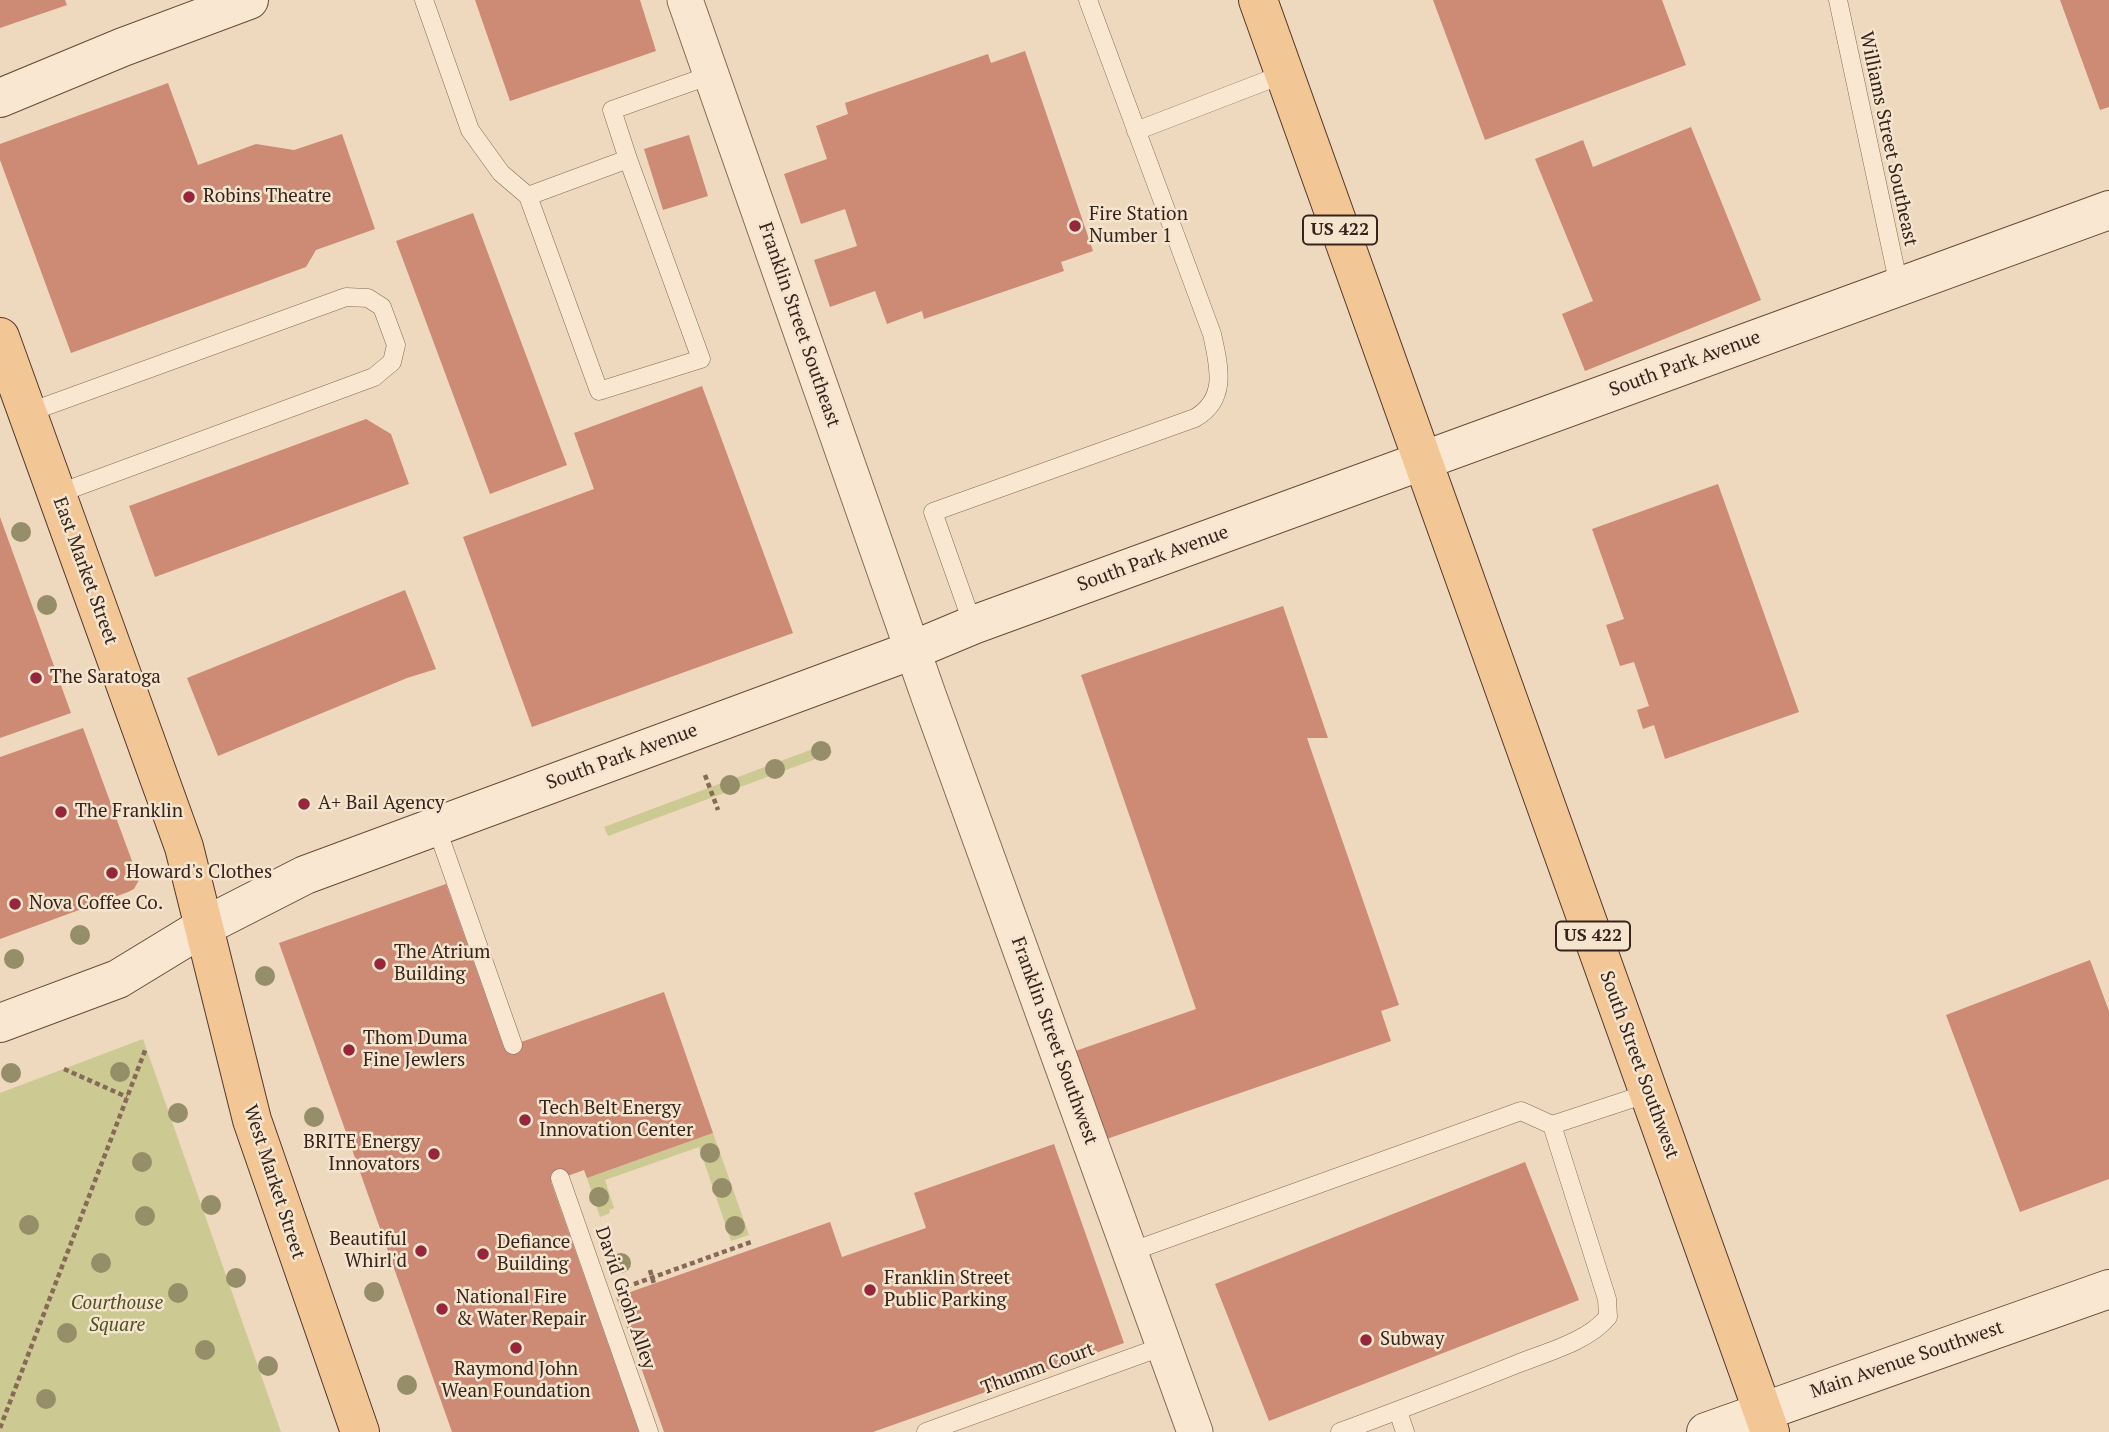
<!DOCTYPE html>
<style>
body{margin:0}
canvas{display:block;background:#eed8be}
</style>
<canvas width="2109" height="1432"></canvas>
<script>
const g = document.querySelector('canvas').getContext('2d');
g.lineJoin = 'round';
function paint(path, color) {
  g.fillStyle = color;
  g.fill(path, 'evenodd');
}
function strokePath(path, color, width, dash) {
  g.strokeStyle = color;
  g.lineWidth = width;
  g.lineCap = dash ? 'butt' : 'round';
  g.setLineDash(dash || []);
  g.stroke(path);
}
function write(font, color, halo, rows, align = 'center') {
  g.font = font + ' "PT Serif",serif';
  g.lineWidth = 5;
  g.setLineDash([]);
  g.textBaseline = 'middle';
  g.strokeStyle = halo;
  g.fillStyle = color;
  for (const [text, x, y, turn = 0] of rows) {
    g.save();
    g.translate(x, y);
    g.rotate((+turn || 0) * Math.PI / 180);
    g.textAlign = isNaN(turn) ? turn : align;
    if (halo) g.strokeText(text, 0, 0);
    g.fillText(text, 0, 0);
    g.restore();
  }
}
paint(new Path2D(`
 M829 743 832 753 608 836 604 827Z
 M143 1039 281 1432H0V1093Z
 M713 1133 749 1235 731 1241 699 1147 605 1180 614 1208 609 1210 610 1213 600 1217 587 1178Z`), '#ccc993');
paint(new Path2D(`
 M0 0H65L67 5 0 28Z
 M475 0H640L656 51 510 101Z
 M1433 0H1662L1686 65 1485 140Z
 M2060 0H2109V107L2100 110Z
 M1025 51 1093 251 1061 262 1064 271 924 319 922 311 887 324 875 291 830 307 814 260 857 246 845 209 801 224 784 174 827 159 816 126 848 114 845 103 988 54 991 63Z
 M168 83 198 165 256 144 294 150 342 134 375 229 316 250 306 267 71 353 0 160V144Z
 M1691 127 1761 300 1585 371 1562 314 1593 301 1535 159 1583 140 1593 167Z
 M689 135 708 196 663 210 644 149Z
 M473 213 567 465 490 494 396 241Z
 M702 386 793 633 532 727 463 537 594 489 574 433Z
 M366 419 391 434 409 484 155 577 129 506Z
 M1718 484 1799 712 1665 759 1654 725 1643 729 1637 710 1649 706 1634 662 1620 666 1606 625 1624 619 1592 529Z
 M0 517 71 713 0 738Z
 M405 590 436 669 407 678 218 756 187 678Z
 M1283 606 1328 738H1307L1399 1005 1381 1011 1391 1041 1095 1143 1064 1055 1196 1009 1081 675Z
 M83 728 139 880 134 889 128 892 0 939V757Z
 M446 884 504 1048 664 992 713 1133 587 1178 584 1170 551 1182 639 1432H452L337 1107 279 943Z
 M2090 960 2109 1011V1179L2020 1212 1946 1015Z
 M1054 1144 1124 1343 873 1432H664L616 1297 830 1222 842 1257 926 1228 914 1193Z
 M1525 1162 1579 1300 1269 1421 1215 1284Z`), '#cd8a74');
const lane = new Path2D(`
 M424 0 470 130 501 173 528 196
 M1838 0 1899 286
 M1136 131 1284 74
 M628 159 701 359 599 391 528 196Z
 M628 159 612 110 711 75
 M27 413 346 297 368 298 382 307 396 345 392 362 374 377 57 494
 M973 625 933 512 1195 418C1228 399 1219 366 1212 334L1088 0
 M436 826 513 1045
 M560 1178 649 1432
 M1130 1252 1521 1111 1552 1125 1649 1093
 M1398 1411 1405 1432
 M926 1432 1164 1346
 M1340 1432C1399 1410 1458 1388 1517 1364 1547 1352 1587 1342 1608 1317L1607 1299 1552 1125`);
const street = new Path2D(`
 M685 0 929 697 1195 1432`);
const secondary = new Path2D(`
 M0 98 123 47 249 0
 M0 1023 118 979 205 926 305 875 913 650 973 625 2109 210
 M1706 1432 2109 1289`);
const primary = new Path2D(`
 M1258 0 1770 1432
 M0 337 184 847 252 1120 360 1432`);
strokePath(lane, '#866957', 19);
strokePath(street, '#866957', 37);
strokePath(secondary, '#684a3a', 40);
strokePath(primary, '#54382c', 40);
strokePath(new Path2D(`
 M705 775 718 810
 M64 1069 127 1097
 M377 1265 391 1259
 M650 1270 654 1284
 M626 1287 751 1242
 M0 1428 146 1048`), '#866957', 4.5, [5, 3.5]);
strokePath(lane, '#f9e7d1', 18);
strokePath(street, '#f9e7d1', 35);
strokePath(secondary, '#f9e7d1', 38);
strokePath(primary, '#f3c695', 38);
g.fillStyle = '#968e68';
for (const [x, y] of [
 [21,532],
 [47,605],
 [821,751],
 [775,769],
 [730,785],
 [80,935],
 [14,959],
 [265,976],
 [120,1072],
 [11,1073],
 [178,1113],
 [314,1117],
 [710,1153],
 [142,1162],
 [722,1188],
 [599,1197],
 [211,1205],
 [145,1216],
 [29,1225],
 [735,1226],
 [101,1263],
 [621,1263],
 [236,1278],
 [374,1292],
 [178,1293],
 [67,1333],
 [205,1350],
 [268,1366],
 [407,1385],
 [46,1399]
]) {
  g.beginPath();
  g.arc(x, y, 10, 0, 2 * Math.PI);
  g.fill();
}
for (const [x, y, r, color] of [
 [189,197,7,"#962639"],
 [1075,226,7,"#962639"],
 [36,678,7,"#962639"],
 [304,804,7,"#962639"],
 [61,812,7,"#962639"],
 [112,873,7,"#962639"],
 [15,904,7,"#962639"],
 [380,964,7,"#962639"],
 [349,1050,7,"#962639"],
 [525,1120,7,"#962639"],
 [434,1154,7,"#962639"],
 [421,1251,7,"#962639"],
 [483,1254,7,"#962639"],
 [870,1290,7,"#962639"],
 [442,1309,7,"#962639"],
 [1366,1340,7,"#962639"],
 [516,1348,7,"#962639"]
]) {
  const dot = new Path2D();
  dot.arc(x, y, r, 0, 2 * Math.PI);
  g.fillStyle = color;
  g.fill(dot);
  strokePath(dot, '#f5e4ce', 2.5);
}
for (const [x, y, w] of [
 [1340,230,74],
 [1593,936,74]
]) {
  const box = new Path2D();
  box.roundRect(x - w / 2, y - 14.5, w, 29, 5);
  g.fillStyle = '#f5e4ce';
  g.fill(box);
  strokePath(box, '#36241c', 2);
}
write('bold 18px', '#36241c', null, [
 ["US 422",1340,230],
 ["US 422",1593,936]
]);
write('19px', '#36241c', '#f5e4ce', [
 ["Williams Street Southeast",1888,139,78],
 ["Franklin Street Southeast",799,325,71],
 ["South Park Avenue",1685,364,-20],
 ["South Park Avenue",1153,559,-20],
 ["East Market Street",85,571,70],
 ["South Park Avenue",622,757,-20],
 ["Franklin Street Southwest",1054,1041,70],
 ["South Street Southwest",1639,1065,70],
 ["West Market Street",274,1182,72],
 ["David Grohl Alley",625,1298,71],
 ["Main Avenue Southwest",1907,1360,-19],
 ["Thumm Court",1038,1369,-20]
]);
write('19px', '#36241c', '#f5e4ce', [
 ["Robins Theatre",203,197],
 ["Fire Station",1089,215],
 ["Number 1",1089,237],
 ["The Saratoga",50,678],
 ["A+ Bail Agency",318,804],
 ["The Franklin",75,812],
 ["Howard's Clothes",126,873],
 ["Nova Coffee Co.",29,904],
 ["The Atrium",394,953],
 ["Building",394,975],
 ["Thom Duma",363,1039],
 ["Fine Jewlers",363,1061],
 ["Tech Belt Energy",539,1109],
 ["Innovation Center",539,1131],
 ["BRITE Energy",420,1143,"right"],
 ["Innovators",420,1165,"right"],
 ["Beautiful",407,1240,"right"],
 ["Whirl'd",407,1262,"right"],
 ["Defiance",497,1243],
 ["Building",497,1265],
 ["Franklin Street",884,1279],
 ["Public Parking",884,1301],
 ["National Fire",456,1298],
 ["& Water Repair",456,1320],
 ["Subway",1380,1340],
 ["Raymond John",516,1370,"center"],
 ["Wean Foundation",516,1392,"center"]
], 'left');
write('italic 19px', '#4e5222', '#f5e4ce', [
 ["Courthouse",117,1304],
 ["Square",117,1326]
]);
</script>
